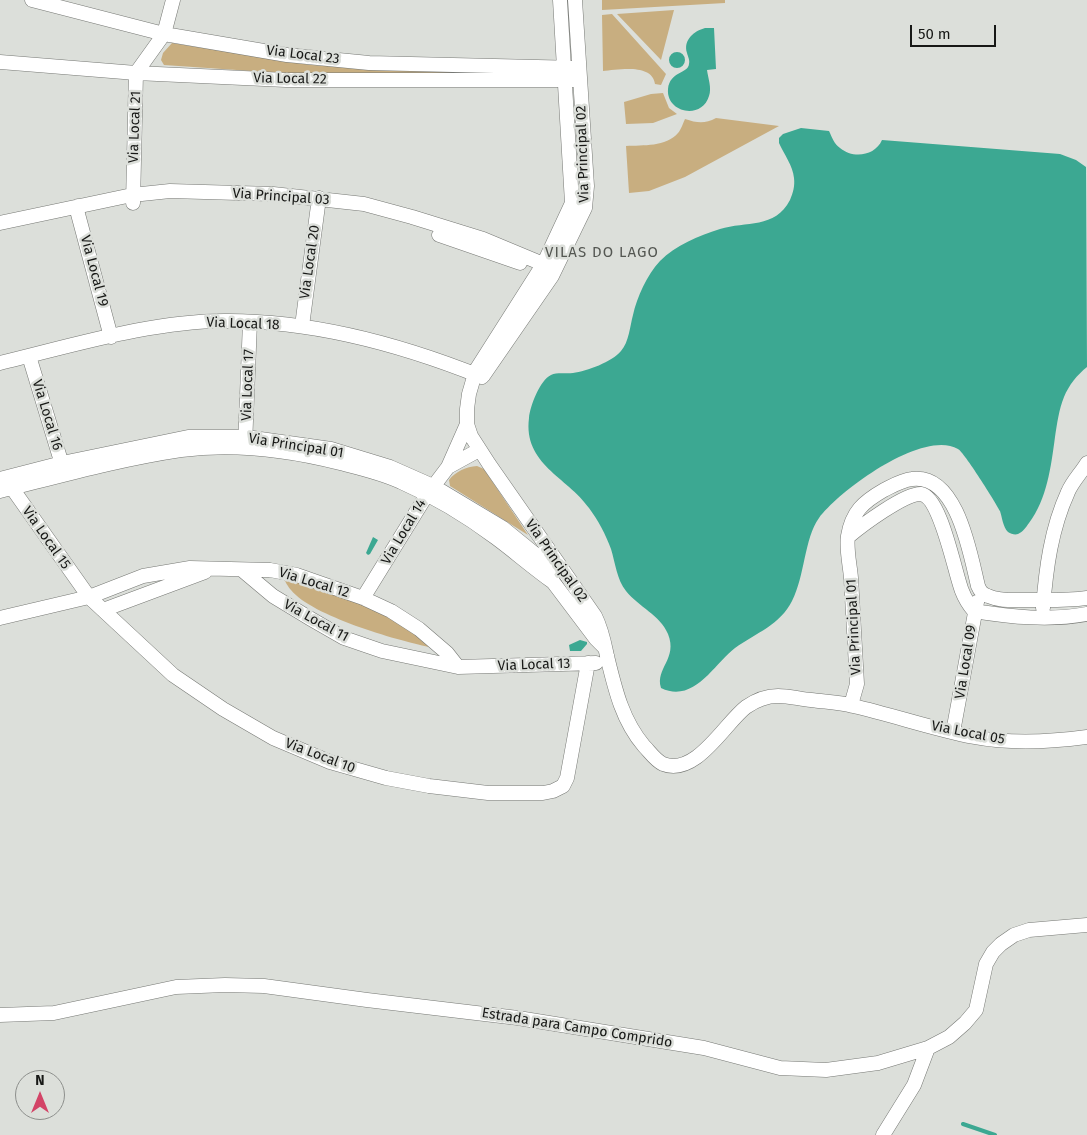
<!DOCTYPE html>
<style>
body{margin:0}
#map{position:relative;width:1087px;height:1135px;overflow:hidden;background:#dcdfda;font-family:"Fira Sans",sans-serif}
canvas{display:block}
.north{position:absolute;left:15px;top:1070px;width:50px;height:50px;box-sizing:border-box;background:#dcdfda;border:1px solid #8d8f8c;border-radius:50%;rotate:0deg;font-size:14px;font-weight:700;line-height:20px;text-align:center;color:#171816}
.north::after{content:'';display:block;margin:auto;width:18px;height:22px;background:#d34467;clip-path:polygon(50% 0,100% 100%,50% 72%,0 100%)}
.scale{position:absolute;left:910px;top:25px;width:86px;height:22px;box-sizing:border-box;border:2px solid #171816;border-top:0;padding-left:6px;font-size:15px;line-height:18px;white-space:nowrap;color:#171816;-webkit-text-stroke:4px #dcdfda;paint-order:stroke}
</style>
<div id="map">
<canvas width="1087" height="1135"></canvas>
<div class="north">N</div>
<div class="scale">50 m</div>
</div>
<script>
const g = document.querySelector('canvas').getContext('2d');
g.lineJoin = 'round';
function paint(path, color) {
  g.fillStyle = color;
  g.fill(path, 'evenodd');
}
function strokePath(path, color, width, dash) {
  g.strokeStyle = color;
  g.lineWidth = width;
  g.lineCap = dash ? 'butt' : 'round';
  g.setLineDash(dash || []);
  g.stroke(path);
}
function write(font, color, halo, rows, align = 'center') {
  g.font = font + ' "Fira Sans",sans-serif';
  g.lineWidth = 5;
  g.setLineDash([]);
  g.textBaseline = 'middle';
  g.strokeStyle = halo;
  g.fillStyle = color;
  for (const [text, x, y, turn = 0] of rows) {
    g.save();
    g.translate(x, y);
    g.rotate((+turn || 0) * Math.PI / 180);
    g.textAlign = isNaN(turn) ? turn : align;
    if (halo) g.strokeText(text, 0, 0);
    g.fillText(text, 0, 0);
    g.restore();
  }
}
paint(new Path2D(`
 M602 0H725V3L602 10Z
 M674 10 661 60 617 14Z
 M612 14 666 74 661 85 655 84C652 63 618 70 603 71L602 15Z
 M172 43 311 65 377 69 465 71V74H295L164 65 161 60 163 53Z
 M663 93 669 108 677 114 653 123 626 124 624 102 651 94Z
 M716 118 779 126 685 177 649 191 629 193 626 146C643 145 666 147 678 133 681 130 683 123 685 119 697 123 705 124 716 118Z
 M477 466 484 469 528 535 450 486 449 480C456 471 466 467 477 466Z
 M283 577C298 581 314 583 328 589 363 602 402 621 429 647 396 640 312 616 291 590 288 587 285 581 283 577Z`), '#c8ae80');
paint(new Path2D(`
 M705 28H714L716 69 707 70C708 78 712 88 709 96 702 120 666 113 668 89 670 71 688 74 689 64 690 60 688 57 687 53 683 40 694 31 705 28Z
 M669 60a8 8 0 1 1 16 0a8 8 0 1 1-16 0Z
 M801 128 829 131C832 137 834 144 840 148 853 159 875 156 882 140L1060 154 1076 160 1086 167 1087 367C1077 375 1069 385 1064 397 1059 409 1057 424 1055 437 1051 467 1047 499 1029 523 1026 527 1023 532 1018 534 1015 535 1011 534 1008 532 1003 527 1002 517 1000 511 996 503 964 452 958 449 923 429 840 490 819 518 804 539 805 576 792 601 780 625 756 633 735 648 714 664 694 704 661 688 655 668 678 659 668 634 660 615 639 607 626 591 617 580 615 562 611 549 606 535 598 520 589 508 567 477 523 464 529 418 530 406 540 380 551 375 557 372 566 374 573 373 587 371 612 362 621 351 629 342 630 326 633 315 637 297 647 275 660 261 676 245 698 236 720 229 746 221 775 229 790 200 793 193 795 186 794 178 793 166 784 154 779 143V138L783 134Z
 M373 537 378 540 370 554 368 555 366 553Z
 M580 640 587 642V644L581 651H570L569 645Z`), '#3ca892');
strokePath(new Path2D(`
 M963 1124 995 1135`), '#3ca892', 4);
const minor = new Path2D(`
 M32 0 164 34 287 55 369 63 579 68
 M560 0 572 203 544 263 476 370 469 394 467 409V424L471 436 489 464 595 616C602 630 604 642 607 656 615 689 622 720 644 746 650 752 655 760 663 764 696 777 725 723 746 707 756 700 766 696 778 696 789 696 800 699 811 700 825 702 839 702 853 706 893 715 933 729 974 737 1010 744 1050 742 1087 737
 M0 62 136 73 286 80H580
 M133 203 136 73 164 34 173 0
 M78 206V214L111 337
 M0 223 132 195 170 191 273 194 364 204 412 217 483 239 555 269
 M439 235 520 263
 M302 326 319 198
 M29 356 64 471
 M0 363C71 346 155 320 228 321 314 321 402 345 482 377
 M483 376 552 276 585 208 587 186 575 0
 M245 445 250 322
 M448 467 479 450
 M0 479 62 463 188 437H246L331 449 390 467 433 486 503 528 546 563 553 582 596 639 605 648
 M7 481 89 597 143 576 190 568 270 570 297 575 363 598 391 611 419 629 447 653 458 667
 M0 491C60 476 120 459 181 450 234 443 289 450 340 463 360 468 382 473 401 482 433 496 468 517 496 538 515 552 533 568 553 582
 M848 537C861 526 905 493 921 494 941 497 955 574 962 591 965 599 969 605 974 611 1011 617 1050 621 1087 614
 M242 570 273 596 311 619 344 638 382 651 458 667 596 663
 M363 598 426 496 448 467 467 424
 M1043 608C1046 569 1051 529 1068 492 1072 482 1081 473 1087 463
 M103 610 205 572
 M0 618 89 597 173 675 223 709 273 738 330 762 386 778 429 786 488 793H543L553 791 563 786 567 778 588 663
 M851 705 857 684C855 649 853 613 851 578 850 565 846 549 848 536 852 512 863 502 884 490 892 486 902 480 912 479 957 473 970 553 978 586 980 591 982 594 988 596 999 601 1012 600 1023 600 1045 600 1066 601 1087 598
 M953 732 977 602
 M0 1015 54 1013 176 987 225 985 264 986 367 1000 518 1018 704 1048 780 1068 826 1070 878 1063 928 1048 949 1037 965 1023 976 1010 986 964 993 952 1001 944 1014 935 1029 930 1087 925
 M883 1135 914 1085 928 1048`);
strokePath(minor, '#767874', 15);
strokePath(minor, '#fff', 14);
write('14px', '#171816', '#dcdfda', [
 ["Via Local 23",303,55,7],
 ["Via Local 22",290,79,1],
 ["Via Local 21",135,127,-88],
 ["Via Principal 02",583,154,-92],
 ["Via Principal 03",281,197,4],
 ["Via Local 20",310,262,-82],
 ["Via Local 19",94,271,75],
 ["Via Local 18",243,324,2],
 ["Via Local 17",248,385,-88],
 ["Via Local 16",47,415,73],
 ["Via Principal 01",296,446,9],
 ["Via Local 14",404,532,-59],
 ["Via Local 15",46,538,55],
 ["Via Principal 02",556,561,55],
 ["Via Local 12",314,583,17],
 ["Via Local 11",316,621,29],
 ["Via Principal 01",854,627,-93],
 ["Via Local 09",966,662,-81],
 ["Via Local 13",534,665,-2],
 ["Via Local 05",968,733,11],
 ["Via Local 10",320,756,21],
 ["Estrada para Campo Comprido",577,1028,9]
]);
g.letterSpacing = '1px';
write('15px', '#545752', '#dcdfda', [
 ["VILAS DO LAGO",602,253]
]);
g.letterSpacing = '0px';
</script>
